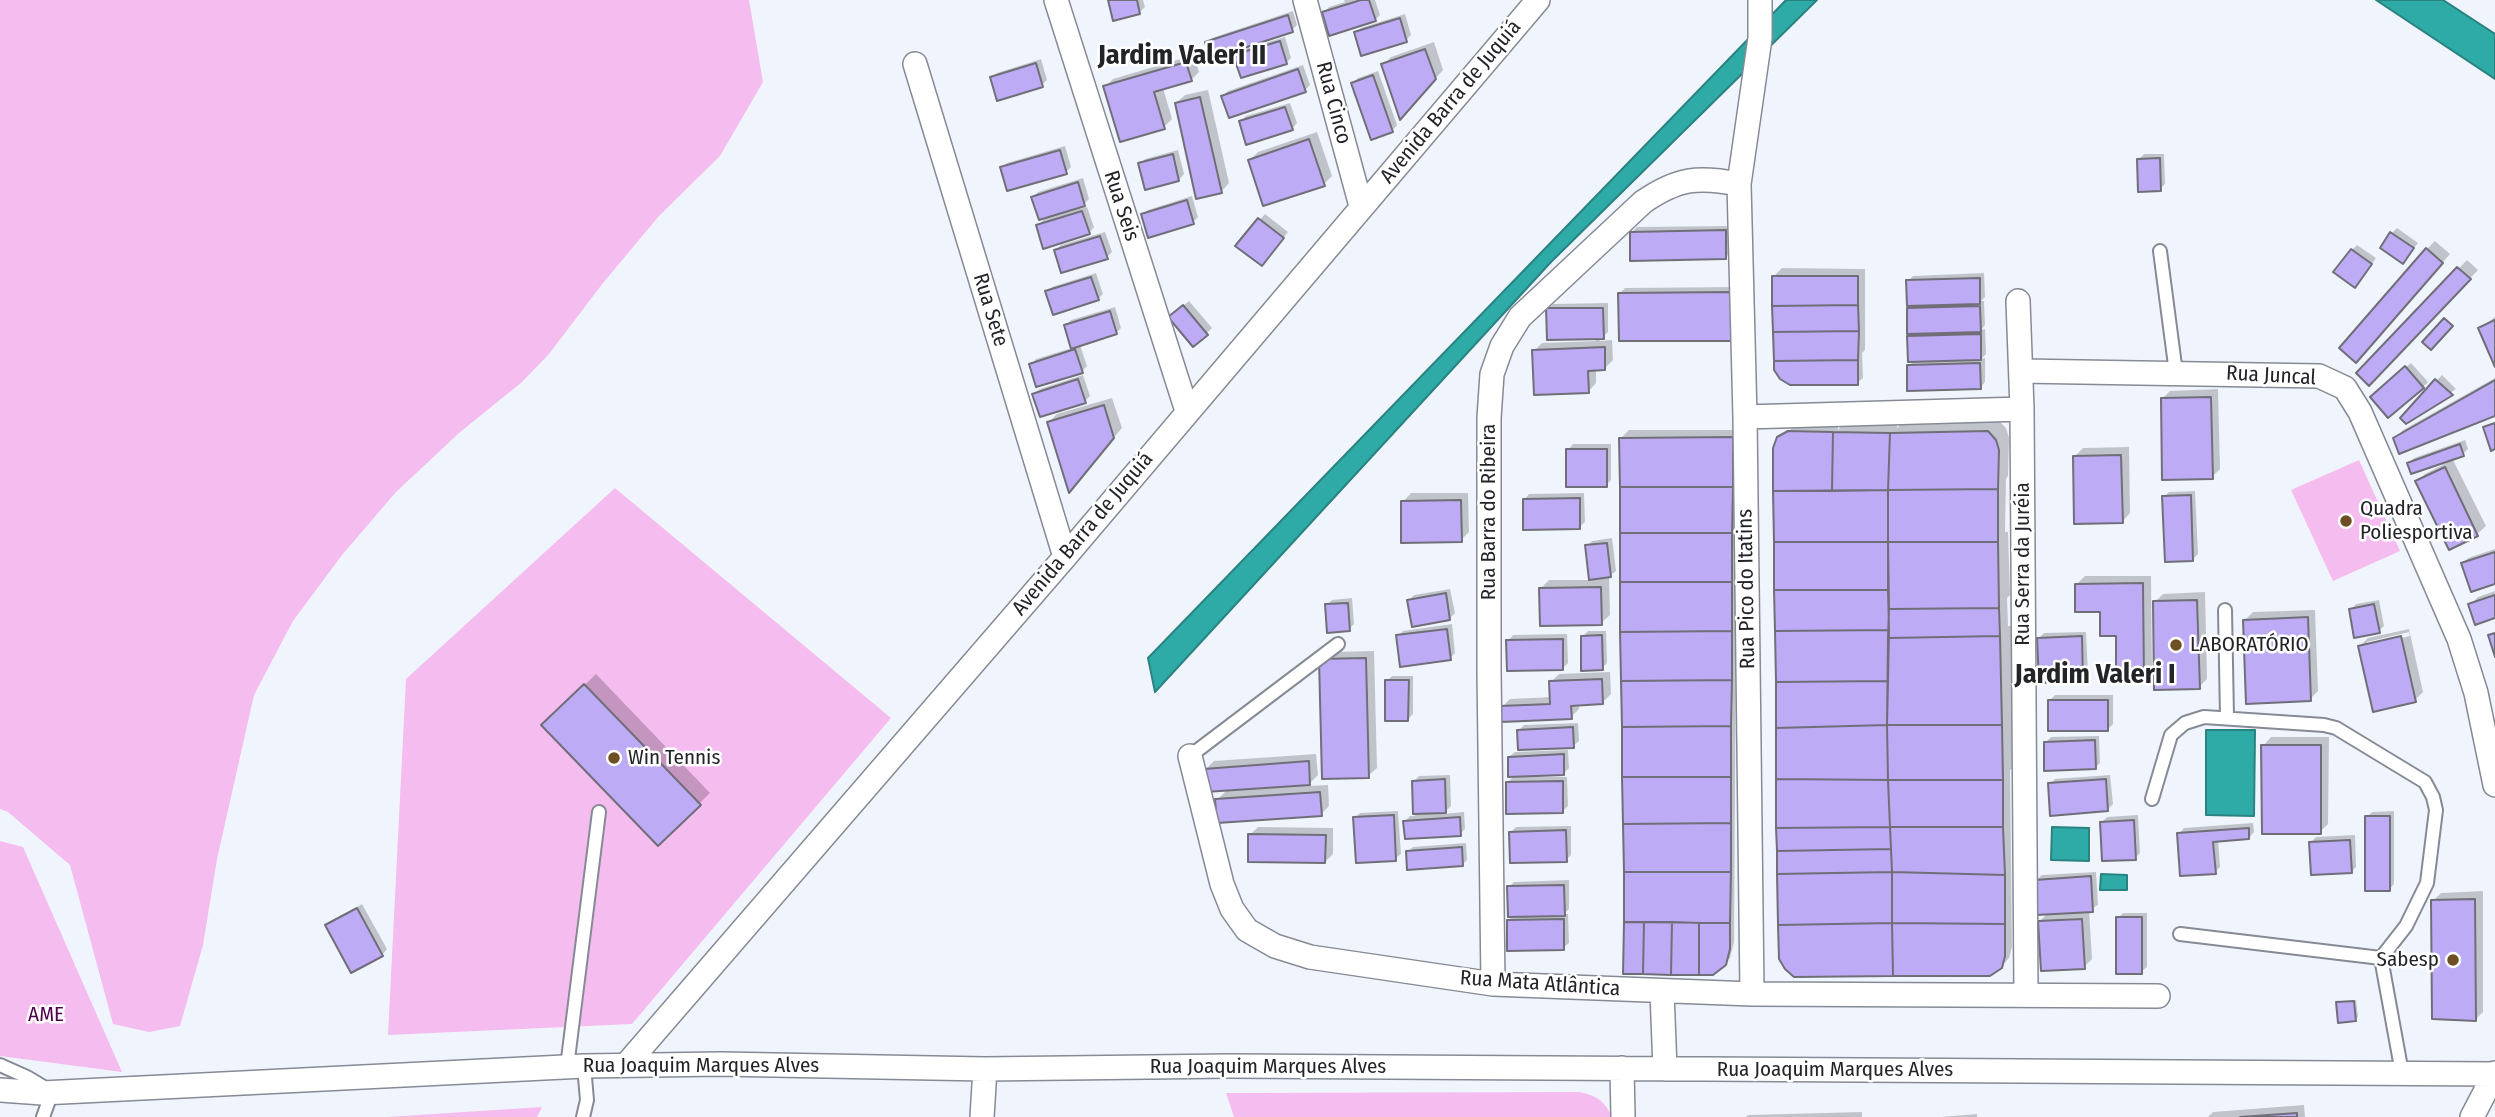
<!DOCTYPE html>
<meta charset="utf-8">
<style>
body{margin:0}
canvas{display:block;background:#f0f5fd}
</style>
<canvas width="2495" height="1117"></canvas>
<script>
const g = document.querySelector('canvas').getContext('2d');
g.lineJoin = 'round';
function paint(path, color) {
  g.fillStyle = color;
  g.fill(path, 'evenodd');
}
function strokePath(path, color, width, dash) {
  g.strokeStyle = color;
  g.lineWidth = width;
  g.lineCap = dash ? 'butt' : 'round';
  g.setLineDash(dash || []);
  g.stroke(path);
}
function write(font, color, halo, rows, align = 'center') {
  g.font = font + ' "Fira Sans Condensed",sans-serif';
  g.lineWidth = 5;
  g.setLineDash([]);
  g.textBaseline = 'middle';
  g.strokeStyle = halo;
  g.fillStyle = color;
  for (const [text, x, y, turn = 0] of rows) {
    g.save();
    g.translate(x, y);
    g.rotate((+turn || 0) * Math.PI / 180);
    g.textAlign = isNaN(turn) ? turn : align;
    if (halo) g.strokeText(text, 0, 0);
    g.fillText(text, 0, 0);
    g.restore();
  }
}
paint(new Path2D(`
 M0 0H749L763 82 720 156 659 216 603 283 549 354 522 382 459 433 396 492 342 555 293 621 254 695 217 859 203 945 180 1026 149 1032 113 1024 70 865 8 812 0 809Z
 M2359 460 2400 551 2333 581 2291 490Z
 M615 488 891 718 632 1024 388 1035 406 679Z
 M0 841 23 847 122 1072 0 1056Z
 M1579 1092C1597 1096 1604 1100 1612 1117H1234L1226 1093Z
 M542 1107 537 1117H387Z`), '#f5bcef');
const water = new Path2D(`
 M1786 0H1817L1551 262 1155 692 1148 658Z
 M2376 0H2443L2495 34V79Z
 M2206 730H2255L2254 816 2206 815Z
 M2052 827 2089 828V861L2051 860Z
 M2101 874 2127 875V890H2100Z`);
paint(water, '#2eaba7');
strokePath(water, '#2a8281', 2);
paint(new Path2D(`
 M1110 0H1143L1145 7 1139 13Z
 M1344 0H1375L1380 15 1375 20 1324 13 1329 7 1345 2Z
 M1293 11 1297 25 1292 30 1248 45 1249 48 1285 37 1291 58 1286 63 1235 56 1245 45 1207 43 1212 38Z
 M1405 14 1411 35 1406 40 1356 33 1361 28Z
 M1434 42 1443 70 1408 110 1383 65 1391 57Z
 M1194 55 1199 72 1191 80 1163 88 1172 119 1164 127 1105 87 1113 79Z
 M1041 59 1047 80 1042 85 992 78 997 73Z
 M1303 65 1310 85 1305 90 1223 96 1228 91Z
 M1378 71 1397 125 1392 131 1353 83 1358 78Z
 M1208 90 1229 183 1221 192 1176 103 1185 95Z
 M1290 103 1297 123 1292 129 1241 121 1246 116Z
 M1317 132 1332 176 1324 184 1250 160 1258 152Z
 M1065 146 1071 167 1066 172 1002 168 1007 163Z
 M1178 150 1184 174 1179 180 1140 164 1145 159Z
 M2144 154H2164L2165 184 2160 189 2138 160Z
 M1083 178 1089 199 1079 209 1087 207 1094 227 1089 233 1038 225 1048 216 1033 197 1038 192Z
 M1192 196 1198 217 1193 222 1143 215 1148 210Z
 M1265 214 1288 232 1267 259 1238 245Z
 M1730 226 1731 252 1726 257 1632 232 1637 227Z
 M2397 228 2418 243 2403 262 2392 233Z
 M1105 232 1112 252 1107 257 1056 250 1061 245Z
 M2435 241 2450 254 2364 353 2427 249Z
 M2357 245 2376 258 2360 281 2352 250Z
 M2467 260 2478 270 2369 383 2358 373Z
 M1782 268 1865 269V350L1862 353 1863 378 1857 383 1774 276Z
 M1096 273 1103 294 1098 299 1047 292 1052 287Z
 M1984 273 1985 297 1981 301H1984L1985 325 1981 330 1985 329 1986 354 1981 359 1985 358V382L1980 388 1909 366 1914 361 1909 337 1914 332H1909L1908 281 1913 276Z
 M1737 287 1732 339 1620 293 1625 288Z
 M1189 301 1212 328 1207 333 1176 312Z
 M1608 303V332L1599 341 1612 340 1613 360 1605 368 1596 369V383L1588 392 1534 351 1542 343 1596 341V337L1548 309 1553 304Z
 M1115 307 1121 328 1116 333 1080 345 1087 366 1082 371 1031 364 1036 359 1072 348 1066 326 1071 320Z
 M2495 317V362L2480 328Z
 M2411 363 2428 382 2423 387 2377 392Z
 M1083 375 1090 396 1085 401 1034 394 1040 389Z
 M2442 375 2456 389 2406 422 2402 418Z
 M2495 378V414L2395 439 2403 430Z
 M2218 389 2220 469 2212 477 2162 399 2170 391Z
 M1112 398 1122 428 1076 482 1049 422 1057 414Z
 M1999 421 2006 428 2009 438 2008 476 2006 479 2005 532H2008L2010 595 2007 598 2008 626H2011L2013 768 2010 770 2012 947 2009 958 2001 967 1779 438 1795 426 1838 427V430L1843 424 1897 425V428L1903 422Z
 M1629 430H1740L1737 480 1734 942 1730 958 1724 964 1625 972 1621 438Z
 M2465 440 2468 449 2463 454 2452 458 2486 526 2477 534 2450 548 2417 482 2425 474 2452 460 2451 458 2409 463 2414 458Z
 M1573 444H1611V480L1606 485 1568 450Z
 M2129 447 2130 513 2122 522 2074 457 2083 448Z
 M2195 491 2198 554 2193 559 2164 497 2169 492Z
 M1411 493H1468L1469 532 1461 540 1403 502Z
 M1584 493 1585 522 1579 527 1524 500 1529 494Z
 M1612 538 1616 571 1609 576 1610 615 1601 623 1541 588 1549 580H1591L1587 546 1592 541Z
 M2495 549V582L2463 563 2468 558Z
 M2085 576H2151L2152 671 2143 679 2101 610 2077 584Z
 M1450 589 1455 613 1449 619 1409 600 1414 595Z
 M2495 591V616L2470 605 2478 597Z
 M2205 592 2207 679 2199 687 2155 602 2163 594Z
 M1352 598 1354 624 1349 629 1327 605 1332 600Z
 M2379 600 2384 626 2379 631 2351 610 2356 604Z
 M2315 610 2318 691 2310 699 2245 620 2253 612Z
 M1452 624 1455 653 1450 658 1398 636 1403 631Z
 M2409 629 2423 692 2415 700 2360 646 2368 638ZM2409 632 2410 636 2367 646V642Z
 M1588 631H1606L1607 663 1602 668 1582 637Z
 M2086 632 2088 674 2083 680 2039 638 2044 633Z
 M1567 634 1568 663 1563 668 1508 641 1513 635Z
 M1374 651 1377 768 1368 776 1321 660 1329 652Z
 M1610 672 1611 694 1602 703 1579 704V709L1571 717 1502 707 1510 699 1552 697 1551 682 1559 674Z
 M596 674 710 793 658 844 543 725Z
 M1392 676H1413V714L1408 719 1387 681Z
 M2055 695H2113V724L2108 729 2050 700Z
 M1578 723 1579 741 1573 746 1519 730 1524 725Z
 M2099 736 2100 763 2095 768 2045 743 2051 737Z
 M2271 737H2329L2328 824 2320 832 2263 746Z
 M1568 750 1569 768 1564 773 1538 774V777H1567L1568 806 1563 811 1507 783 1515 775 1509 757 1515 752Z
 M1316 754 1318 775 1307 786 1328 785 1329 806 1321 814 1217 800 1228 789 1206 769 1214 761Z
 M1450 775 1451 806 1443 814 1464 812 1465 829 1460 834 1405 821 1410 816H1415L1414 781 1419 776Z
 M2110 775 2113 804 2107 810 2050 784 2055 779Z
 M1398 811 1401 854 1395 859 1355 818 1360 813Z
 M2394 811V884L2389 890 2367 817 2372 812Z
 M2138 815 2140 853 2135 858 2102 822 2107 817Z
 M2253 823 2254 832 2249 838 2218 840 2220 867 2215 872 2179 834 2184 828Z
 M1571 826V855L1566 860 1511 832 1516 827Z
 M1258 827 1333 828V854L1325 862 1250 835Z
 M2355 835 2356 867 2351 872 2311 842 2316 837Z
 M1466 843 1467 860 1462 865 1407 852 1413 847Z
 M2096 872 2098 905 2089 910 2092 959 2084 967 2039 922 2049 912 2036 880 2042 875Z
 M1569 880V909L1564 914H1568L1569 943 1563 948 1508 921 1513 916 1509 887 1514 882Z
 M2483 891V1012L2475 1020 2433 901 2441 893Z
 M362 904 387 949 382 955 327 926Z
 M2123 913H2147V967L2141 972 2118 918Z
 M2356 1000 2358 1017 2355 1019 2338 1003Z
 M2304 1105 2305 1117H2208L2213 1112Z
 M1862 1112V1117H1746L1748 1115Z
 M1977 1114V1117H1941Z`), '#0003');
const building = new Path2D(`
 M1108 0H1137L1140 14 1113 21Z
 M1361 0H1369L1376 21 1329 36 1322 12Z
 M1288 15 1293 32 1210 59 1205 42Z
 M1400 18 1407 42 1361 56 1354 32Z
 M1280 41 1287 64 1241 78 1233 55Z
 M1425 49 1436 79 1400 120 1381 64Z
 M1186 62 1192 81 1154 92 1165 129 1120 142 1103 86Z
 M1036 63 1043 87 997 101 990 77Z
 M1298 69 1306 92 1229 118 1221 96Z
 M1373 75 1393 132 1371 140 1351 83Z
 M1200 97 1222 193 1196 199 1175 103Z
 M1285 107 1293 130 1246 145 1239 121Z
 M1309 139 1325 186 1263 206 1248 160Z
 M1060 150 1067 174 1007 191 1000 167Z
 M1173 154 1179 181 1145 190 1138 163Z
 M2160 158 2161 191 2138 192 2137 159Z
 M1078 182 1085 206 1039 220 1031 197Z
 M1187 200 1194 224 1148 238 1141 214Z
 M1082 211 1090 234 1043 249 1036 225Z
 M1258 218 1284 238 1262 266 1235 246Z
 M1726 230V259L1630 261V232Z
 M2390 232 2414 248 2403 264 2380 248Z
 M1100 236 1108 259 1061 273 1054 250Z
 M2426 248 2443 263 2356 363 2339 348Z
 M2351 249 2372 264 2355 288 2333 272Z
 M2457 267 2471 279 2369 386 2356 373Z
 M1772 276H1858V305L1772 306Z
 M1091 277 1099 300 1053 315 1045 291Z
 M1980 278V304L1907 306 1906 280Z
 M1732 292 1733 341H1619L1618 293Z
 M1183 305 1208 335 1193 347 1168 317Z
 M1858 305 1859 331 1773 332 1772 306Z
 M1980 306 1981 332 1907 334V308Z
 M1546 308H1603L1604 339 1547 340Z
 M1110 311 1117 334 1071 349 1064 325Z
 M2444 318 2453 326 2431 350 2422 342Z
 M2495 320V367L2478 328Z
 M1859 331 1858 360 1774 361 1773 332Z
 M1981 334V360L1908 362 1907 336Z
 M1605 347V370L1588 371 1589 393 1534 395 1532 350Z
 M1075 349 1083 373 1036 387 1029 364Z
 M1858 360V385H1790L1780 379 1774 370V361Z
 M1980 363 1981 389 1907 391V365Z
 M2405 366 2424 388 2388 418 2370 397Z
 M1078 379 1086 403 1040 417 1032 394Z
 M2435 379 2453 395 2406 424 2400 418Z
 M2495 380V416L2399 454 2393 438Z
 M2211 397 2213 479 2162 480 2161 398Z
 M1104 405 1114 438 1069 493 1047 422Z
 M2495 423V449L2491 451 2483 427Z
 M1788 431 1833 432 1832 491H1773V448L1777 437Z
 M1988 431 1996 440 1999 450 1998 489 1888 490 1890 433Z
 M1833 432 1890 433 1888 490 1832 491Z
 M1733 437V487H1620L1619 438Z
 M2460 444 2464 456 2411 474 2407 463Z
 M1566 449H1607V487H1566Z
 M2121 455 2123 523 2074 524 2073 456Z
 M2445 467 2478 536 2449 550 2415 481Z
 M1620 487H1733L1732 533H1620Z
 M1998 489V542H1888V490Z
 M1888 490V542H1774L1773 491Z
 M2191 495 2193 561 2165 562 2162 496Z
 M1580 498V529L1523 530V499Z
 M1461 500 1462 542 1401 543V501Z
 M1620 533H1732V582H1620Z
 M1774 542H1888V590H1774Z
 M1888 542H1998L1999 608 1889 609Z
 M1607 543 1611 577 1589 580 1585 545Z
 M2495 552V584L2471 592 2461 563Z
 M1620 582H1732V631L1620 632Z
 M2143 583 2144 681H2116V636H2100V612H2075V584Z
 M1601 587 1602 625 1540 626 1539 588Z
 M1774 590H1888L1889 630 1775 631Z
 M1446 593 1450 620 1412 627 1407 600Z
 M2495 595V618L2475 625 2468 604Z
 M2197 600 2200 689 2154 690 2153 601Z
 M1348 603 1350 631 1327 633 1325 604Z
 M2374 604 2380 633 2354 638 2349 609Z
 M1999 608 2000 636 1888 638 1889 609Z
 M2308 617 2311 701 2246 704 2243 620Z
 M1447 629 1451 660 1400 667 1396 635Z
 M1889 630 1888 681 1776 682 1775 631Z
 M1732 631V680L1621 681 1620 632Z
 M2495 633V657L2488 635Z
 M1602 635 1603 670 1581 671V636Z
 M2000 636 2002 725H1887L1888 638Z
 M2082 636 2083 681 2039 683 2037 638Z
 M2401 636 2416 702 2373 712 2358 646Z
 M1563 639V670L1507 671 1506 640Z
 M1366 658 1369 778 1322 779 1319 659Z
 M1602 679 1603 704 1571 706 1572 719 1501 722 1500 706 1550 704 1549 681Z
 M1385 680H1409L1408 721H1385Z
 M1732 680 1731 726 1622 727 1621 681Z
 M1888 681 1887 725 1776 728V682Z
 M584 684 701 805 658 846 541 725Z
 M2048 700H2108V731H2048Z
 M1887 725 1888 780 1776 779V728Z
 M1887 725H2002L2003 780H1888Z
 M1731 726V777H1622V727Z
 M1573 727 1574 748 1518 750 1517 730Z
 M2095 740 2096 769 2044 771V742Z
 M2261 745H2321V834H2262Z
 M1564 754V775L1508 777V757Z
 M1309 761 1310 785 1205 792 1204 769Z
 M1622 777H1731V823L1623 824Z
 M1445 779 1446 813 1413 814 1412 781Z
 M1776 779 1888 780 1890 827 1776 828Z
 M2106 779 2108 811 2050 816 2048 783Z
 M1888 780H2003V827H1890Z
 M1563 781V813L1506 814V782Z
 M1320 792 1322 816 1217 823 1215 799Z
 M1394 815 1396 861 1356 863 1353 817Z
 M2365 816H2390V891H2365Z
 M1460 817 1461 836 1405 839 1403 821Z
 M2134 820 2136 860 2102 861 2100 822Z
 M1731 823V872H1624L1623 824Z
 M1890 827H2003L2005 875 1892 872Z
 M1890 827 1891 849 1777 851 1776 828Z
 M2249 828V839L2213 842 2216 874 2180 876 2177 833Z
 M1566 830 1567 862 1510 863 1509 832Z
 M1248 834 1326 835 1325 863 1248 862Z
 M2350 840 2352 873 2311 875 2309 842Z
 M1462 847 1463 866 1407 870 1406 851Z
 M1891 849 1892 872 1777 874V851Z
 M1624 872H1731L1730 923 1624 922Z
 M1892 872V923L1778 925 1777 874Z
 M1892 872 2005 875V924L1892 923Z
 M2091 876 2093 912 2036 915 2035 880Z
 M1564 885 1565 916 1508 917 1507 886Z
 M2475 899 2476 1021 2432 1019 2431 900Z
 M357 908 383 956 351 973 325 925Z
 M2116 917H2142V974H2116Z
 M1564 919V950L1507 951V920Z
 M2082 919 2085 969 2041 971 2038 921Z
 M1624 922H1644L1643 974H1623Z
 M1644 922H1672L1671 975 1643 974Z
 M1672 922 1699 923V975H1671Z
 M1699 923H1730V949L1726 965 1713 975H1699Z
 M1892 923 1893 976 1794 977 1785 969 1779 959 1778 925Z
 M1892 923 2005 924V956L2002 968 1990 976H1893Z
 M2354 1001 2356 1021 2338 1023 2336 1002Z
 M2297 1113V1117H2240Z`);
paint(building, '#beabf5');
strokePath(building, '#706e78', 2);
const lane = new Path2D(`
 M2160 251 2176 373
 M2225 610 2227 717
 M1190 756 1338 644
 M2152 799 2171 735 2185 723 2204 717 2324 725 2336 728 2425 782 2433 797 2436 810 2427 883 2406 926 2381 958 2402 1073
 M2180 934 2381 958
 M0 1065 27 1077 52 1092 43 1117
 M567 1067 599 812
 M583 1117 587 1100 584 1066`);
const street = new Path2D(`
 M1056 0 1187 411
 M1305 0 1361 206
 M915 64 1065 557
 M2018 301 2022 409 2026 995
 M2021 371 2319 376 2345 388 2360 412 2459 639 2476 693 2495 785
 M1745 417 2022 409
 M1190 756 1222 884 1232 909 1247 930 1275 946 1310 957 1493 984 1752 994 2158 996
 M1493 984 1489 670V418L1492 374 1502 346 1520 317 1643 202C1678 178 1698 176 1739 184
 M1662 992 1665 1069
 M1752 994 1745 417 1739 184 1760 38V0
 M626 1065 1065 557 1538 0
 M1622 1068 1623 1117
 M0 1090 42 1093 584 1066 721 1064 985 1069 1230 1066 2495 1074
 M982 1117 985 1069
 M2472 1117 2495 1073`);
strokePath(lane, '#858a94', 16);
strokePath(street, '#858a94', 26);
strokePath(lane, '#fff', 12);
strokePath(street, '#fff', 23);
for (const [x, y, r, color] of [
 [2346,521,7,"#6e4f24"],
 [2176,645,7,"#6e4f24"],
 [614,758,7,"#6e4f24"],
 [2453,960,7,"#6e4f24"]
]) {
  const dot = new Path2D();
  dot.arc(x, y, r, 0, 2 * Math.PI);
  g.fillStyle = color;
  g.fill(dot);
  strokePath(dot, '#fff', 2.5);
}
write('21px', '#222428', '#fff', [
 ["Avenida Barra de Juquiá",1451,102,-50],
 ["Rua Cinco",1333,103,75],
 ["Rua Seis",1121,206,72],
 ["Rua Sete",990,310,73],
 ["Rua Juncal",2271,376,3],
 ["Rua Barra do Ribeira",1489,512,-90],
 ["Avenida Barra de Juquiá",1083,534,-50],
 ["Rua Serra da Juréia",2023,564,-90],
 ["Rua Pico do Itatins",1747,589,-91],
 ["Rua Mata Atlântica",1540,984,4],
 ["Rua Joaquim Marques Alves",701,1066],
 ["Rua Joaquim Marques Alves",1268,1067],
 ["Rua Joaquim Marques Alves",1835,1070]
]);
write('21px', '#222428', '#fff', [
 ["Quadra",2360,509],
 ["Poliesportiva",2360,533],
 ["LABORATÓRIO",2190,645],
 ["Win Tennis",628,758],
 ["Sabesp",2439,960,"right"]
], 'left');
write('21px', '#4e004c', '#fff', [
 ["AME",46,1015]
]);
write('bold 28px', '#222428', '#fff', [
 ["Jardim Valeri II",1182,56],
 ["Jardim Valeri I",2095,675]
]);
</script>
